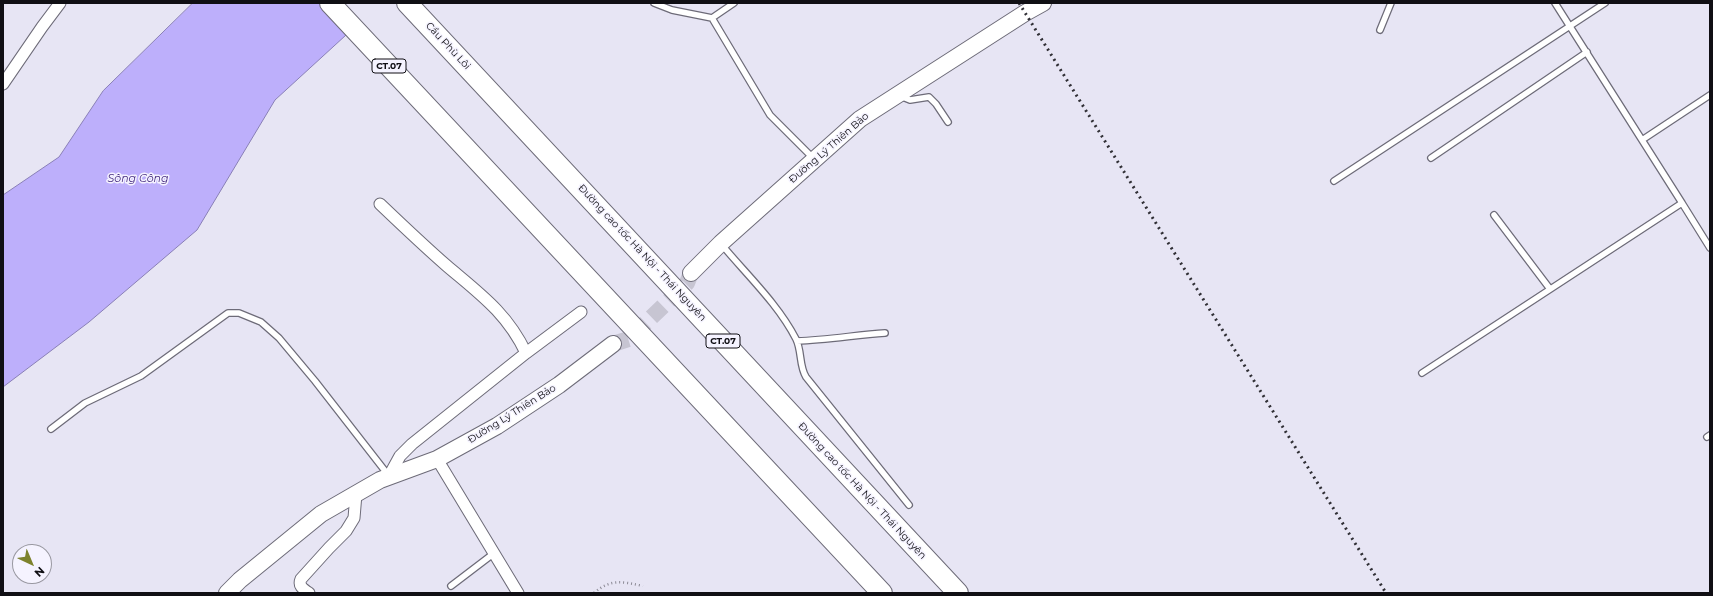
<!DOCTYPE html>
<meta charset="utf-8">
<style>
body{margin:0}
#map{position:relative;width:1713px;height:596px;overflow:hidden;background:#e7e5f4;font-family:Montserrat,sans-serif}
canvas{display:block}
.frame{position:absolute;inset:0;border:4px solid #100f14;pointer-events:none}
.north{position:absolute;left:12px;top:544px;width:40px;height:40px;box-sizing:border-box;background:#f5f3ff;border:1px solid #9998a1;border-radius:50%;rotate:136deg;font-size:11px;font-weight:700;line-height:16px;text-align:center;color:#100f14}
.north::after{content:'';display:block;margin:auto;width:14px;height:18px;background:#7d822d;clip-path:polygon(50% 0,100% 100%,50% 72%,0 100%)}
</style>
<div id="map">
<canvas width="1713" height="596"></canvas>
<div class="frame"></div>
<div class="north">N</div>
</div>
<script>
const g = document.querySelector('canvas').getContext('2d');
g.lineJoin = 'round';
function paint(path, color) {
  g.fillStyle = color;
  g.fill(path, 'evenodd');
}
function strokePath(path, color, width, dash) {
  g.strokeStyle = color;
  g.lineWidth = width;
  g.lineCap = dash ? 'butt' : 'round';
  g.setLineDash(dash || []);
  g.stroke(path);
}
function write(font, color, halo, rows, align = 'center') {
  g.font = font + ' Montserrat,sans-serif';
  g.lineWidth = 3;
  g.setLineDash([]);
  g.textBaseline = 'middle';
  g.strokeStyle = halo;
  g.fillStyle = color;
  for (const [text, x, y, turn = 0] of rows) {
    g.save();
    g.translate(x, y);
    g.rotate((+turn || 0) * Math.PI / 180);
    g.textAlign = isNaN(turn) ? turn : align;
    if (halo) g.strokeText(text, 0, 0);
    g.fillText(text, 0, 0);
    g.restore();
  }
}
const water = new Path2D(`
 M193 3H381L275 100 197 230 89 322 3 387V195L59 157 103 91Z`);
paint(water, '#bdaffb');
strokePath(water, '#897fb6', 1);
paint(new Path2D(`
 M330 3H383L355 30Z`), '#e7e5f4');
strokePath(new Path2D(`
 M613 344 629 339 687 283 691 273`), '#c7c5d2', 16, [16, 8]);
const service = new Path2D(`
 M654 3 672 10 712 18 770 115 814 159
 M712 18 734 3
 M1380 30 1391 3
 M900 96 910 100 929 97 936 104 948 122
 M1642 140 1710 95
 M1431 158 1587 52
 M1334 181 1605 3
 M1682 203 1710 248
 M1494 215 1550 289
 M722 245C747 275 778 304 796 339 802 351 799 366 806 377L909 505
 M797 341C827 340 856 335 885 333
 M1422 373 1682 203 1555 3
 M51 429 85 403 141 376 228 313H239L261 322 279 338 315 381 389 476
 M1707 437 1710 435
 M451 586 493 554`);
const minor = new Path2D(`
 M3 84 42 27 60 3
 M380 204C402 225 424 246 447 266 480 294 507 313 526 353L581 312
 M437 459 518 593
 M389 476 400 456 412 444 526 353
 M309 593C303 589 298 586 301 579L329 548 346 531 354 518 356 494`);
const secondary = new Path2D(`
 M691 273 721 243 860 119 1025 13 1043 3
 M227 593 240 580 321 514 380 480 437 459 497 426 559 385 613 344`);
const motorway = new Path2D(`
 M330 3 882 593
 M407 3 958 593`);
strokePath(service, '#6d6b78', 8);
strokePath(minor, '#6d6b78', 13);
strokePath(secondary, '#6d6b78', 18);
strokePath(motorway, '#6d6b78', 22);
strokePath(new Path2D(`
 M594 593C611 578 624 582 643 586`), '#8b8994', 2.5, [1, 3]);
strokePath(service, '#fff', 5.5);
strokePath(minor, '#fff', 11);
strokePath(secondary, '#fff', 16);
strokePath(motorway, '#fff', 20);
strokePath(new Path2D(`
 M1019 3 1386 593`), '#302f35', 3, [2, 4]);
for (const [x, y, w] of [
 [389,66,34],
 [723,341,34]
]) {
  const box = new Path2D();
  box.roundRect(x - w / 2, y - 7, w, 14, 3);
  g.fillStyle = '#f5f3ff';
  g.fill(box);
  strokePath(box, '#100f14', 1);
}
write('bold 9px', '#100f14', null, [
 ["CT.07",389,66],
 ["CT.07",723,341]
]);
write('10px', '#100f14', '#f5f3ff', [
 ["Cầu Phù Lôi",448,46,47],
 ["Đường Lý Thiên Bảo",829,148,-41],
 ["Đường cao tốc Hà Nội - Thái Nguyên",642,253,47],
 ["Đường Lý Thiên Bảo",512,414,-32],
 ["Đường cao tốc Hà Nội - Thái Nguyên",862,491,47]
]);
write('italic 11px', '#462c82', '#f5f3ff', [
 ["Sông Công",138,179]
]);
</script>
